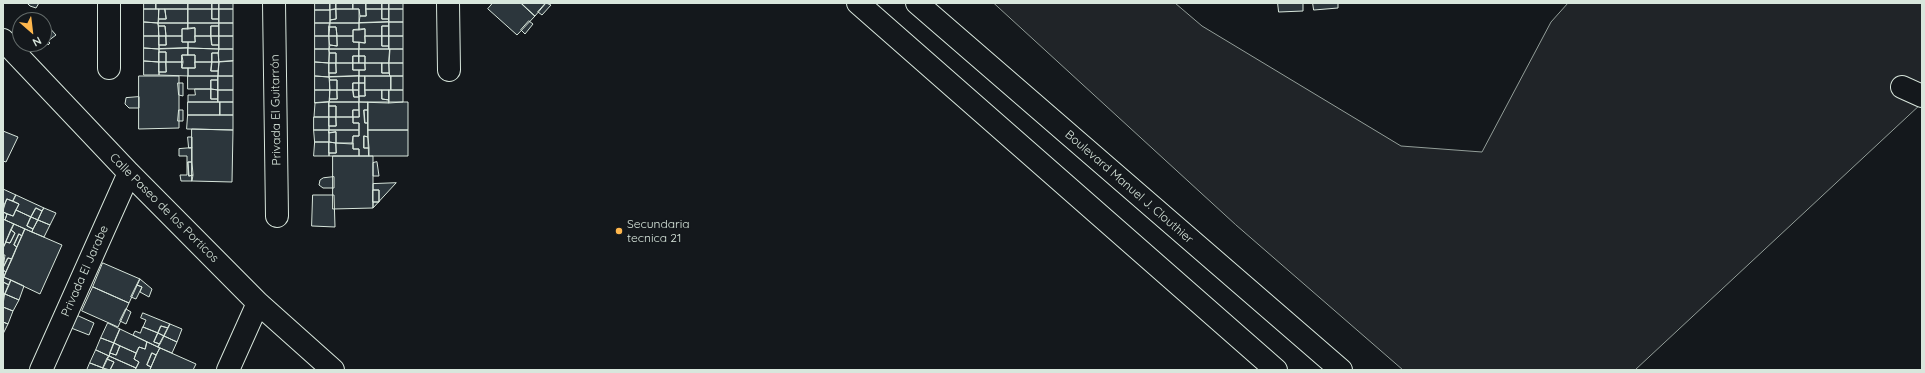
<!DOCTYPE html>
<meta charset="utf-8">
<style>
body{margin:0}
#map{position:relative;width:1925px;height:373px;overflow:hidden;background:#14181c;font-family:Quicksand,sans-serif}
canvas{display:block}
.frame{position:absolute;inset:0;border:4px solid #d8e6dc;pointer-events:none}
.north{position:absolute;left:12px;top:12px;width:40px;height:40px;box-sizing:border-box;background:#14181c;border:1px solid #626a69;border-radius:50%;rotate:152deg;font-size:11px;font-weight:700;line-height:16px;text-align:center;color:#d8e6dc}
.north::after{content:'';display:block;margin:auto;width:14px;height:18px;background:#ffb74d;clip-path:polygon(50% 0,100% 100%,50% 72%,0 100%)}
</style>
<div id="map">
<canvas width="1925" height="373"></canvas>
<div class="frame"></div>
<div class="north">N</div>
</div>
<script>
const g = document.querySelector('canvas').getContext('2d');
g.lineJoin = 'round';
function paint(path, color) {
  g.fillStyle = color;
  g.fill(path, 'evenodd');
}
function strokePath(path, color, width, dash) {
  g.strokeStyle = color;
  g.lineWidth = width;
  g.lineCap = dash ? 'butt' : 'round';
  g.setLineDash(dash || []);
  g.stroke(path);
}
function write(font, color, halo, rows, align = 'center') {
  g.font = font + ' Quicksand,sans-serif';
  g.lineWidth = 3;
  g.setLineDash([]);
  g.textBaseline = 'middle';
  g.strokeStyle = halo;
  g.fillStyle = color;
  for (const [text, x, y, turn = 0] of rows) {
    g.save();
    g.translate(x, y);
    g.rotate((+turn || 0) * Math.PI / 180);
    g.textAlign = isNaN(turn) ? turn : align;
    if (halo) g.strokeText(text, 0, 0);
    g.fillText(text, 0, 0);
    g.restore();
  }
}
const green = new Path2D(`
 M994 3H1175L1202 26 1401 146 1482 152 1551 22 1568 3H1922V103L1635 370H1403L1236 225Z`);
paint(green, '#202428');
strokePath(green, '#939e99', 1);
const building = new Path2D(`
 M39 3 36 8 30 6 28 4Z
 M144 3H156V9H144Z
 M156 3H188V9H156Z
 M188 3H212V9H188Z
 M212 3H219V9H212Z
 M219 3H233V9H219Z
 M315 3H330V10H315Z
 M330 3H336V9L330 10Z
 M336 3H353V9H336Z
 M353 3H366V16H360L359 9H353Z
 M366 3H382V9H366Z
 M382 3H389V9H382Z
 M389 3H403V9H389Z
 M493 3H521L535 16 517 35 488 9Z
 M521 3H546L535 16Z
 M546 3 551 5 542 15 538 12Z
 M1278 3H1303V11L1279 12Z
 M1313 3H1338V8L1314 10Z
 M144 9H159L158 23 144 22Z
 M159 9H165L166 19H159Z
 M165 9H188V23H158L159 19H166Z
 M188 9H212V19H219V23H188Z
 M212 9H219V19H212Z
 M219 9H233V23H219Z
 M336 9V19L330 20V10Z
 M336 9H359V23H330V20L336 19Z
 M366 9H382V19H389V22L359 23 360 16H366Z
 M382 9H389V19H382Z
 M389 9H403V22H389Z
 M315 10H330V23H315Z
 M529 21 533 24 525 34 521 30Z
 M144 22 158 23 159 36H144Z
 M389 22V26H382V36H365V29L359 30V23Z
 M389 22H403V36H389Z
 M158 23H188V29H182V36H166L165 26H159Z
 M188 23H219V26H211V36H195V28L188 29Z
 M219 23H233V36H219Z
 M315 23H330L329 36H315Z
 M330 23H359V30H353V36H337L336 27H329Z
 M47 25 56 35 48 41 50 43 48 45 45 42 44 43V28Z
 M159 26H165L166 36H159Z
 M211 26H219V36H211Z
 M382 26H389V36H382Z
 M329 27H336L337 36H329Z
 M195 28V42H182V29Z
 M365 29V43L353 42V30Z
 M144 36H159V49L144 48Z
 M159 36H166V45H159Z
 M166 36H182V42H188V48L159 49V45H166Z
 M195 36H211L212 45H219V49L188 48V42H195Z
 M211 36H219V45H212Z
 M219 36H233V49H219Z
 M315 36H329V49H315Z
 M329 36H337V46L330 45Z
 M337 36H353V42H359V49H329L330 45 337 46Z
 M365 36H382V46H389V49H359V42L365 43Z
 M382 36H389V46H382Z
 M389 36H403V49H389Z
 M144 48 159 49V62L144 61Z
 M188 48V55H182L183 62H166V52H159V49Z
 M188 48 219 49 218 53H212V62H195V55H188Z
 M219 49H233V61L219 62Z
 M315 49H329V63L315 62Z
 M329 49H359V56H353V63H336V53H330Z
 M359 49H390L389 63H365V56H359Z
 M390 49H403V63H389Z
 M159 52H166V62H159Z
 M212 53H218L219 62H212Z
 M330 53H336V63H329Z
 M182 55H195V68H182Z
 M353 56H359V63H353Z
 M359 56H365V63H359Z
 M144 61 159 62V75H144Z
 M233 61V76H218L219 62Z
 M159 62H166V72H159Z
 M166 62H183L182 68H188V76L159 75V72H166Z
 M195 62H212L211 71H218V76H188V68H195Z
 M212 62H219L218 71H211Z
 M315 62 329 63V77L315 76Z
 M329 63H336V73H329Z
 M336 63H353V70H359V76L329 77V73H336Z
 M353 63H365V70H353Z
 M365 63H382V73H389L390 76H359V70H365Z
 M382 63H389V73H382Z
 M389 63H403V76H390Z
 M139 76H179V128L139 129Z
 M188 76H218V80H211V89H188Z
 M218 76H233V90H218Z
 M315 76 329 77 330 90H315Z
 M359 76H365V83H359Z
 M359 76V83H353V90H337V80H330L329 77Z
 M365 76H391V90H365Z
 M391 76H403V90H391Z
 M211 80H218V90L211 89Z
 M330 80H337V90H330Z
 M178 83H183V96L179 95Z
 M353 83H359V90H353Z
 M359 83H365V96H359Z
 M195 89H211V99H218V102H188V95H195Z
 M211 89 218 90V99H211Z
 M218 90H233V102H218Z
 M315 90H330L329 102 315 103Z
 M330 90H337V99H330Z
 M337 90H353L354 97H359V102H329L330 99H337Z
 M353 90H359V97H354Z
 M365 90H382V99L389 100V103L359 102V96H365Z
 M382 90H389V100L382 99Z
 M389 90H403V102L389 103Z
 M139 97V108H129L125 104 126 98Z
 M188 102H220V115H188Z
 M220 102H233V115H220Z
 M329 102V117H314L315 103Z
 M329 102H359V110H353V117H336V106H329Z
 M359 102H368V110H364L365 123H368V137L364 136V148H369V156H359V149H353V136H359V123H353V117H359Z
 M368 102H408V130H368Z
 M329 106H336V117H329Z
 M179 110H183V121H178Z
 M353 110H359V117H353Z
 M364 110H368V123H365Z
 M188 115H233V130L187 129Z
 M314 117H329V130H314Z
 M329 117H336V126H329Z
 M336 117H353V123H359V130H329V126H336Z
 M192 129 233 130 232 182 192 181Z
 M314 130H329V142H315Z
 M329 130H359V136H353L352 144 336 143V132L329 133Z
 M368 130H408V156H369Z
 M3 131 18 137 6 162 3 161Z
 M336 132V143L329 142V133Z
 M364 136 368 137 369 148H364Z
 M188 137H192V148H189Z
 M315 142H329V156H314Z
 M329 142 336 143V153H329Z
 M336 143H353V149H359V156H329V153H336Z
 M192 148V162H188L189 176 193 175 192 181H181L180 175H187V156H179V149Z
 M333 156H373V208L333 209Z
 M188 162H192L193 175 189 176Z
 M377 162 379 176H373V163Z
 M334 177V188H323L319 185 320 180 323 178Z
 M396 183 373 208V202H379V190H373V184Z
 M3 189 16 195 13 201 7 199 4 205 3 204Z
 M373 190H379V202H373Z
 M16 195 44 208 42 211 36 208 31 217 16 210 19 204 13 201Z
 M313 195H334L335 227 312 226Z
 M7 199 19 204 13 216 3 212Z
 M36 208 42 211 38 220 31 217Z
 M44 208 56 213 50 225 38 220Z
 M16 210 31 217 27 226 33 229 32 232 5 220 7 214 13 216Z
 M3 212 7 214 5 220 3 219Z
 M31 217 38 220 33 229 27 226Z
 M3 219 14 224 3 248Z
 M38 220 50 225 44 237 32 232Z
 M14 224 25 229 22 236 19 234 14 245 17 247 12 259 8 258 3 268 5 255H3V248L6 242 10 243 15 233 11 230Z
 M25 229 62 245 40 294 4 277Z
 M11 230 15 233 10 243 6 242Z
 M19 234 22 236 17 247 14 245Z
 M8 258 12 259 6 272 3 270V268Z
 M103 263 140 279 129 303 93 287Z
 M3 270 6 272 4 277H3Z
 M3 277 11 280 9 285 3 282Z
 M140 279 152 289 149 297 140 292 142 287 137 285Z
 M11 280 24 286 19 300 5 294Z
 M3 282 9 285 5 294 3 293Z
 M137 285 142 287 136 299 131 297Z
 M93 287 129 303 118 327 82 311Z
 M5 294 19 300 13 311 3 307Z
 M3 307 13 311 8 324 3 322Z
 M126 309 131 312 126 324 120 321Z
 M72 313 94 323 89 335 66 326Z
 M143 313 170 324 168 328 161 326 158 333 143 327 146 320 141 318Z
 M3 322 8 324 3 334Z
 M108 323 120 329 114 343 101 338Z
 M170 324 182 329 177 342 164 336Z
 M161 326 168 328 164 336 158 333Z
 M143 327 158 333 154 342 160 344 158 347 133 335 135 331 140 333Z
 M120 329 147 342 145 349 139 347 136 353 114 343Z
 M158 333 164 336 160 344 154 342Z
 M164 336 177 342 172 353 158 347Z
 M101 338 114 343 109 356 96 350Z
 M147 342 160 348 156 355 152 353 147 365 151 367 150 370H135L139 362 134 359 139 347 145 349Z
 M114 343 120 346 116 355 110 353Z
 M120 346 136 353 134 359 139 362 136 368 109 356 110 353 116 355Z
 M160 348 196 364 193 370H150Z
 M96 350 109 356 103 368 90 363Z
 M152 353 156 355 151 367 147 365Z
 M109 356 136 368 135 370H110L114 362 107 359Z
 M107 359 114 362 110 370 103 368Z
 M90 363 103 368V370H87Z`);
paint(building, '#2c363c');
strokePath(building, '#d8e6dc', 1);
const minor = new Path2D(`
 M109 3V68
 M274 3 277 216
 M448 3 449 70
 M3 40 129 173 258 303 333 370
 M1902 87 1922 96
 M41 370 129 173
 M228 370 258 303`);
const major = new Path2D(`
 M858 3 1276 370
 M917 3 1341 370`);
strokePath(minor, '#d8e6dc', 24);
strokePath(major, '#d8e6dc', 24);
strokePath(minor, '#14181c', 22);
strokePath(major, '#14181c', 22);
for (const [x, y, r, color] of [
 [619,231,4,"#ffb74d"]
]) {
  const dot = new Path2D();
  dot.arc(x, y, r, 0, 2 * Math.PI);
  g.fillStyle = color;
  g.fill(dot);
  strokePath(dot, '#14181c', 1.5);
}
write('12px', '#d8e6dc', '#14181c', [
 ["Privada El Guitarrón",276,110,-91],
 ["Boulevard Manuel J. Clouthier",1129,187,41],
 ["Calle Paseo de los Porticos",164,208,45],
 ["Privada El Jarabe",85,271,-66]
]);
write('12px', '#d8e6dc', '#14181c', [
 ["Secundaria",627,224],
 ["tecnica 21",627,238]
], 'left');
</script>
